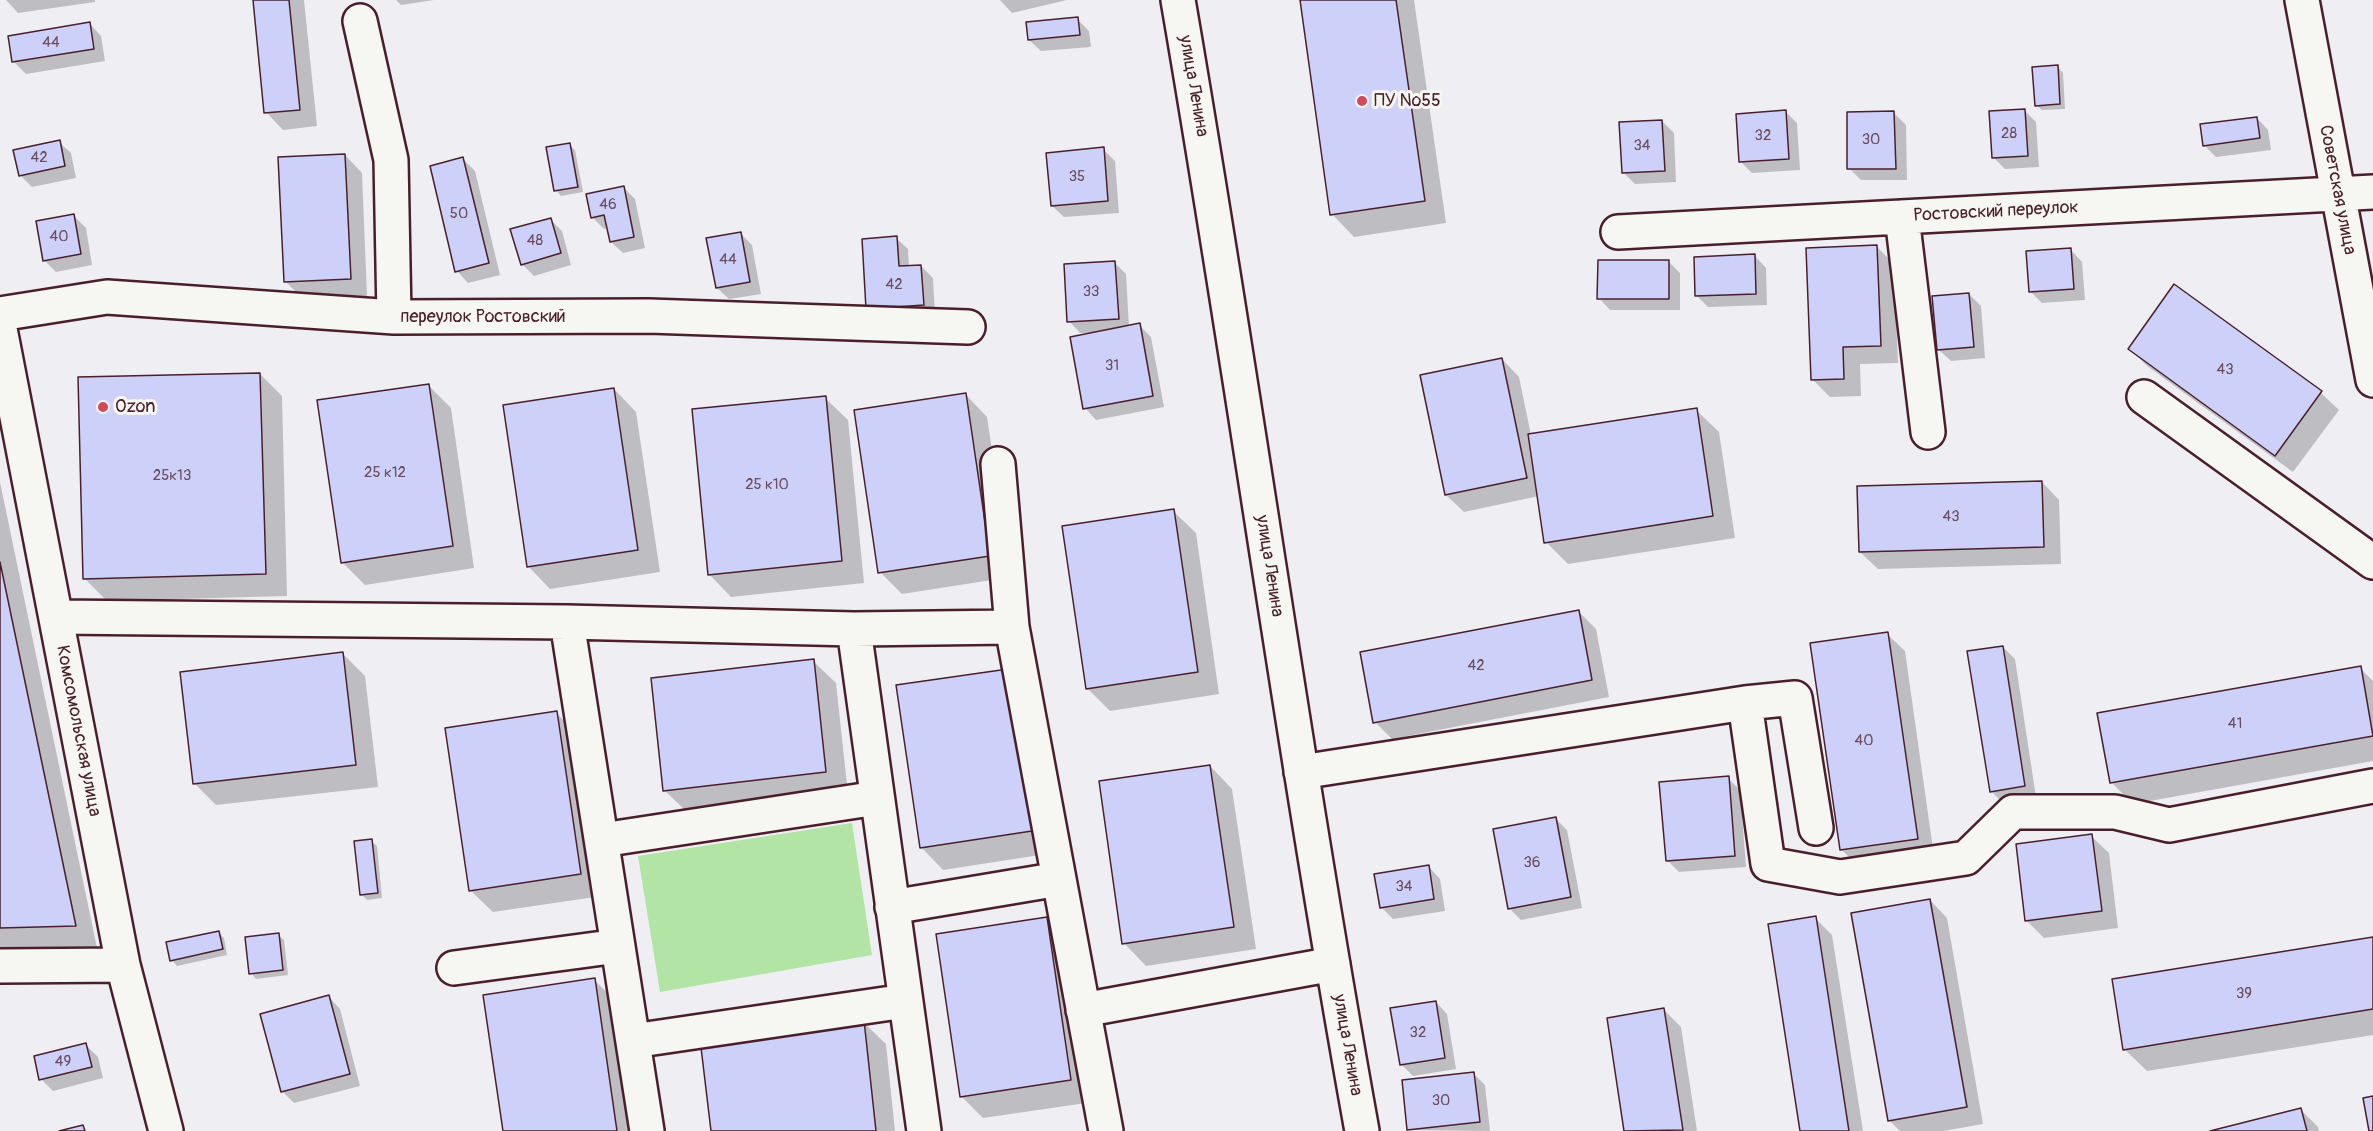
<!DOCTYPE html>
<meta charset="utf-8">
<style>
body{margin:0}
canvas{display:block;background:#eeeef3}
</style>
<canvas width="2373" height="1131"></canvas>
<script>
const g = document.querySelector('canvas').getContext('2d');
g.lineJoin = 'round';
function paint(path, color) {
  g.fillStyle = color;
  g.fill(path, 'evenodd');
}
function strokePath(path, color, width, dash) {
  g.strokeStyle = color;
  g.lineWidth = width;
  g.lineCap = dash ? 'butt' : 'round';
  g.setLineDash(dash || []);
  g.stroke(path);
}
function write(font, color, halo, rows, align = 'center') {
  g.font = font + ' Pangolin,sans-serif';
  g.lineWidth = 6;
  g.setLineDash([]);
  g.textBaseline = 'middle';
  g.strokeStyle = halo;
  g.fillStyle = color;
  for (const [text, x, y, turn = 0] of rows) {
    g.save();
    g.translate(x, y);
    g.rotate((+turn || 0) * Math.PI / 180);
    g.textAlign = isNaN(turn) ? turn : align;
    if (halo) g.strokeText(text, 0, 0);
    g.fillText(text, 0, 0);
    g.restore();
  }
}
paint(new Path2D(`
 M852 823 872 955 660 992 638 856Z`), '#b2e5a5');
paint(new Path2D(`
 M6 0H95V2L18 13Z
 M255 0H304L317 126 283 130 266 112Z
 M396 0H434L401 5Z
 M1000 0H1067L1012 13Z
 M1301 0H1414L1446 223 1354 237 1332 214Z
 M1077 19 1089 31 1091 47 1041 51 1029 40Z
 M90 24 101 36 105 61 26 74 14 62 10 37Z
 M2058 67 2063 73 2065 109 2042 110 2036 105Z
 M2025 111 2036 122 2039 167 2005 169 1993 157Z
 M1786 112 1797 123 1800 170 1752 173 1741 162Z
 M1894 113 1906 125 1907 180H1861L1849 168Z
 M2257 118 2268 130 2271 150 2216 157 2204 145Z
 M1662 121 1674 133 1676 182 1635 184 1623 172Z
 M59 142 71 153 76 178 32 187 20 175Z
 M569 145 575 150 583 192 561 196 556 190Z
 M1103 149 1115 161 1119 213 1064 217 1052 206Z
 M345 155 362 173 367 296 303 299 285 281Z
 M463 159 475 171 500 275 468 283 457 271Z
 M623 187 635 199 645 248 623 253 611 242 608 228 604 229 592 217Z
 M74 216 86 228 92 265 56 272 44 260Z
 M550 219 562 231 571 265 534 276 522 264Z
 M740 233 752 245 761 294 729 299 717 288Z
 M896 238 908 249 909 267 921 266 933 278 935 316 880 320Z
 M1876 246 1894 264 1898 363 1860 364 1861 396 1830 397 1813 380Z
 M2071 250 2082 262 2085 300 2042 303 2030 291Z
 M1755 256 1766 268 1767 305 1708 307 1697 296Z
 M1668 261 1680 273V310H1610L1599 298Z
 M1114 262 1126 274 1129 327 1139 325 1151 337 1164 407 1096 420 1085 408 1087 333H1080L1069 321Z
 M2175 286 2321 393 2339 410 2293 472 2147 366 2130 349Z
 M1969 294 1981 306 1985 358 1951 361 1939 350Z
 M1502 359 1519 377 1531 435 1696 410 1719 432 1735 538 1568 564 1546 542 1539 496 1464 512 1446 495Z
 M260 374 282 396 287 596 107 601 84 578Z
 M428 385 451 408 474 568 365 585 342 562Z
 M614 389 636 412 660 572 550 589 528 566Z
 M965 394 987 417 1011 577 902 594 880 572Z
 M825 398 848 420 864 583 731 597 709 574Z
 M0 482 97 948 0 950Z
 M2042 482 2059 500 2061 564 1878 569 1860 552Z
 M1173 511 1196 533 1219 694 1110 711 1087 688Z
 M1578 611 1596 629 1609 697 1392 739 1375 722Z
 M1887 634 1905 651 1934 856 1859 867 1841 849Z
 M2003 647 2015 659 2036 797 2003 803 1991 791Z
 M343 654 365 676 378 787 216 805 194 783Z
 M813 661 836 683 848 794 687 812 664 790Z
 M2360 668 2373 681V761L2133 804 2111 782Z
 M1029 693 1053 853 943 870 921 847Z
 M556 713 579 735 602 896 493 912 470 890Z
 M1210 766 1232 789 1256 949 1146 966 1124 943Z
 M1728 778 1740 790 1746 867 1679 872 1667 860Z
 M1556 819 1567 830 1582 908 1521 920 1509 908Z
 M2091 836 2109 853 2118 928 2044 938 2026 920Z
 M371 841 377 846 382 898 367 900 361 894Z
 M1429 867 1440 879 1445 911 1393 919 1381 907Z
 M1930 900 1947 918 1983 1124 1943 1131H1900L1889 1120Z
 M1815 918 1832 935 1863 1131H1802Z
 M1047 919 1069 941 1093 1102 983 1118 961 1096Z
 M218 932 224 938 227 955 177 966 172 960Z
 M278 935 284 940 288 975 256 979 251 973Z
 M2373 938V1035L2147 1071 2124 1049Z
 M594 980 617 1002 635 1131H505Z
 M329 997 340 1009 360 1086 294 1103 282 1091Z
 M1436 1002 1447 1014 1456 1069 1413 1076 1401 1064Z
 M1664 1010 1681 1027 1697 1131H1626L1608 1019Z
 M863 1022 886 1044 895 1131H712Z
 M86 1045 98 1057 103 1078 53 1091 41 1079Z
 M1474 1074 1485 1085 1490 1131 1408 1130Z
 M2301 1110 2318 1127 2319 1131H2216Z`), '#0003');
const building = new Path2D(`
 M253 0H289L300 110 264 113Z
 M1300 0H1396L1425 201 1330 215Z
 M1078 17 1080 35 1028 40 1026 22Z
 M90 22 94 49 12 62 8 36Z
 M2058 65 2060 104 2035 106 2032 67Z
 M2025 109 2028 156 1992 158 1989 111Z
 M1786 110 1789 159 1739 162 1736 114Z
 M1894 111 1896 169H1847V112Z
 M2257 117 2260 138 2203 146 2200 124Z
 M1662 120 1665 171 1622 173 1619 122Z
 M60 140 65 166 19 176 13 150Z
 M570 143 578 187 554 191 546 147Z
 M1104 147 1108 201 1051 206 1046 153Z
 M345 154 351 279 284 282 278 157Z
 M463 157 489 263 455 272 430 166Z
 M624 186 634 237 610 242 604 215 591 218 586 194Z
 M74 214 81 254 43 261 36 221Z
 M551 218 561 253 521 265 510 229Z
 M741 232 750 282 716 288 706 238Z
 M897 236 899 266 921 265 924 305 866 309 862 239Z
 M1877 245 1881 346 1843 347 1844 379 1811 380 1806 248Z
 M2071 248 2074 289 2029 292 2026 251Z
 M1755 254 1756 294 1695 296 1694 257Z
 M1598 260H1669V299H1597Z
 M1115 261 1119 319 1067 322 1064 264Z
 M2174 284 2322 391 2275 456 2128 349Z
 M1969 293 1974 347 1937 350 1932 296Z
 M1140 323 1153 396 1083 409 1070 337Z
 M1502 358 1527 478 1445 495 1420 375Z
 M260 373 266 574 83 579 78 377Z
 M429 384 453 546 341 563 317 400Z
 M614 388 638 550 527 567 503 405Z
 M966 393 990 556 878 573 854 410Z
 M826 396 842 561 708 575 692 409Z
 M1697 408 1713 516 1544 543 1528 434Z
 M2042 481 2044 547 1859 552 1857 486Z
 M1174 509 1198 672 1086 689 1062 526Z
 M0 562 76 926 0 928Z
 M1579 610 1592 680 1373 723 1360 652Z
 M1888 632 1918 839 1840 850 1810 643Z
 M2003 646 2025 786 1990 792 1967 651Z
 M343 652 356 765 193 784 180 672Z
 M814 659 826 772 663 791 651 678Z
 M2361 666 2373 736 2110 783 2097 713Z
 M1008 669 1032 831 920 848 896 685Z
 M557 711 581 874 469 891 445 728Z
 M1210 765 1234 927 1122 944 1099 781Z
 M1729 776 1735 856 1666 861 1659 782Z
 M1556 817 1571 897 1508 909 1493 829Z
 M2092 834 2102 911 2025 921 2016 844Z
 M372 839 378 893 360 895 354 841Z
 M1429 865 1434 899 1380 908 1374 874Z
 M1930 899 1967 1107 1888 1121 1851 913Z
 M1816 916 1849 1131H1800L1768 924Z
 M1047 917 1071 1080 960 1097 936 934Z
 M219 931 223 949 170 961 166 942Z
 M279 933 283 970 249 974 245 937Z
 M2373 937V1009L2123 1050 2112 979Z
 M595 978 617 1131H503L483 995Z
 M329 995 350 1074 281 1092 260 1014Z
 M1436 1001 1445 1058 1400 1065 1390 1008Z
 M1664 1008 1683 1130 1624 1131 1607 1018Z
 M864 1020 876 1131H711L700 1039Z
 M86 1043 92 1067 39 1080 34 1056Z
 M1474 1072 1480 1122 1407 1130 1402 1080Z
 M2373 1096V1131H2369L2363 1098Z
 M2301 1108 2307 1131H2210Z
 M83 1125 85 1131H59Z`);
paint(building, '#cdd0f8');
strokePath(building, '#4a1f2b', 1.5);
const minor = new Path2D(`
 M1178 0C1243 376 1294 755 1362 1131
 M2302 0 2373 380
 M360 21 391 160 394 317
 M1902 217 1928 432
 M1618 232 2373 192
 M0 314 107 297 394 317 649 316 968 327
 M0 329 123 965 166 1131
 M2144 397 2373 562
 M998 464 1012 627
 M56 617 567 622 854 629 1012 627 1106 1131
 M567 622 647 1131
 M854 629 924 1131
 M1745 703 1795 698 1816 828
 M1301 772 1745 703 1768 864 1840 877 1966 858 2013 812H2115L2169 825 2373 786
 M602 840 877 798
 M892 907 1059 879
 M0 966 123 965
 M454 968 618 946
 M1083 1010 1333 964
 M633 1041 905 1001`);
strokePath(minor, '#4a1f2b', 38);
strokePath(minor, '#f6f6f2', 33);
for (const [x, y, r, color] of [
 [1362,101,6,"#d1495b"],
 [103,407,6,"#d1495b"]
]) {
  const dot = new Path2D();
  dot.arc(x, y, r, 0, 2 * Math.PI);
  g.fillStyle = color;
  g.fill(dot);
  strokePath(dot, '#f6f6f2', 2);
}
write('15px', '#6b4b5e', null, [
 ["44",51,43],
 ["28",2009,134],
 ["32",1763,136],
 ["30",1871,140],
 ["34",1642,146],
 ["42",39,158],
 ["35",1077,177],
 ["46",608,205],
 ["50",459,214],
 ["40",59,237],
 ["48",535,241],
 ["44",728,260],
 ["42",894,285],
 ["33",1091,292],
 ["31",1112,366],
 ["43",2225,370],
 ["25 к12",385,473],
 ["25к13",172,476],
 ["25 к10",767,485],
 ["43",1951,517],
 ["42",1476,666],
 ["41",2235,724],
 ["40",1864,741],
 ["36",1532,863],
 ["34",1404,887],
 ["39",2244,994],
 ["32",1418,1033],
 ["49",63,1062],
 ["30",1441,1101]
]);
write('18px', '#4a1f2b', '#f6f6f2', [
 ["улица Ленина",1193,86,80],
 ["Советская улица",2337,190,79],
 ["Ростовский переулок",1996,212,-3],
 ["переулок Ростовский",483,317],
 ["улица Ленина",1269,566,81],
 ["Комсомольская улица",78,731,79],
 ["улица Ленина",1347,1045,80]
]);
write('18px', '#4a1f2b', '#f6f6f2', [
 ["ПУ №55",1374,101],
 ["Ozon",115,407]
], 'left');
</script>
